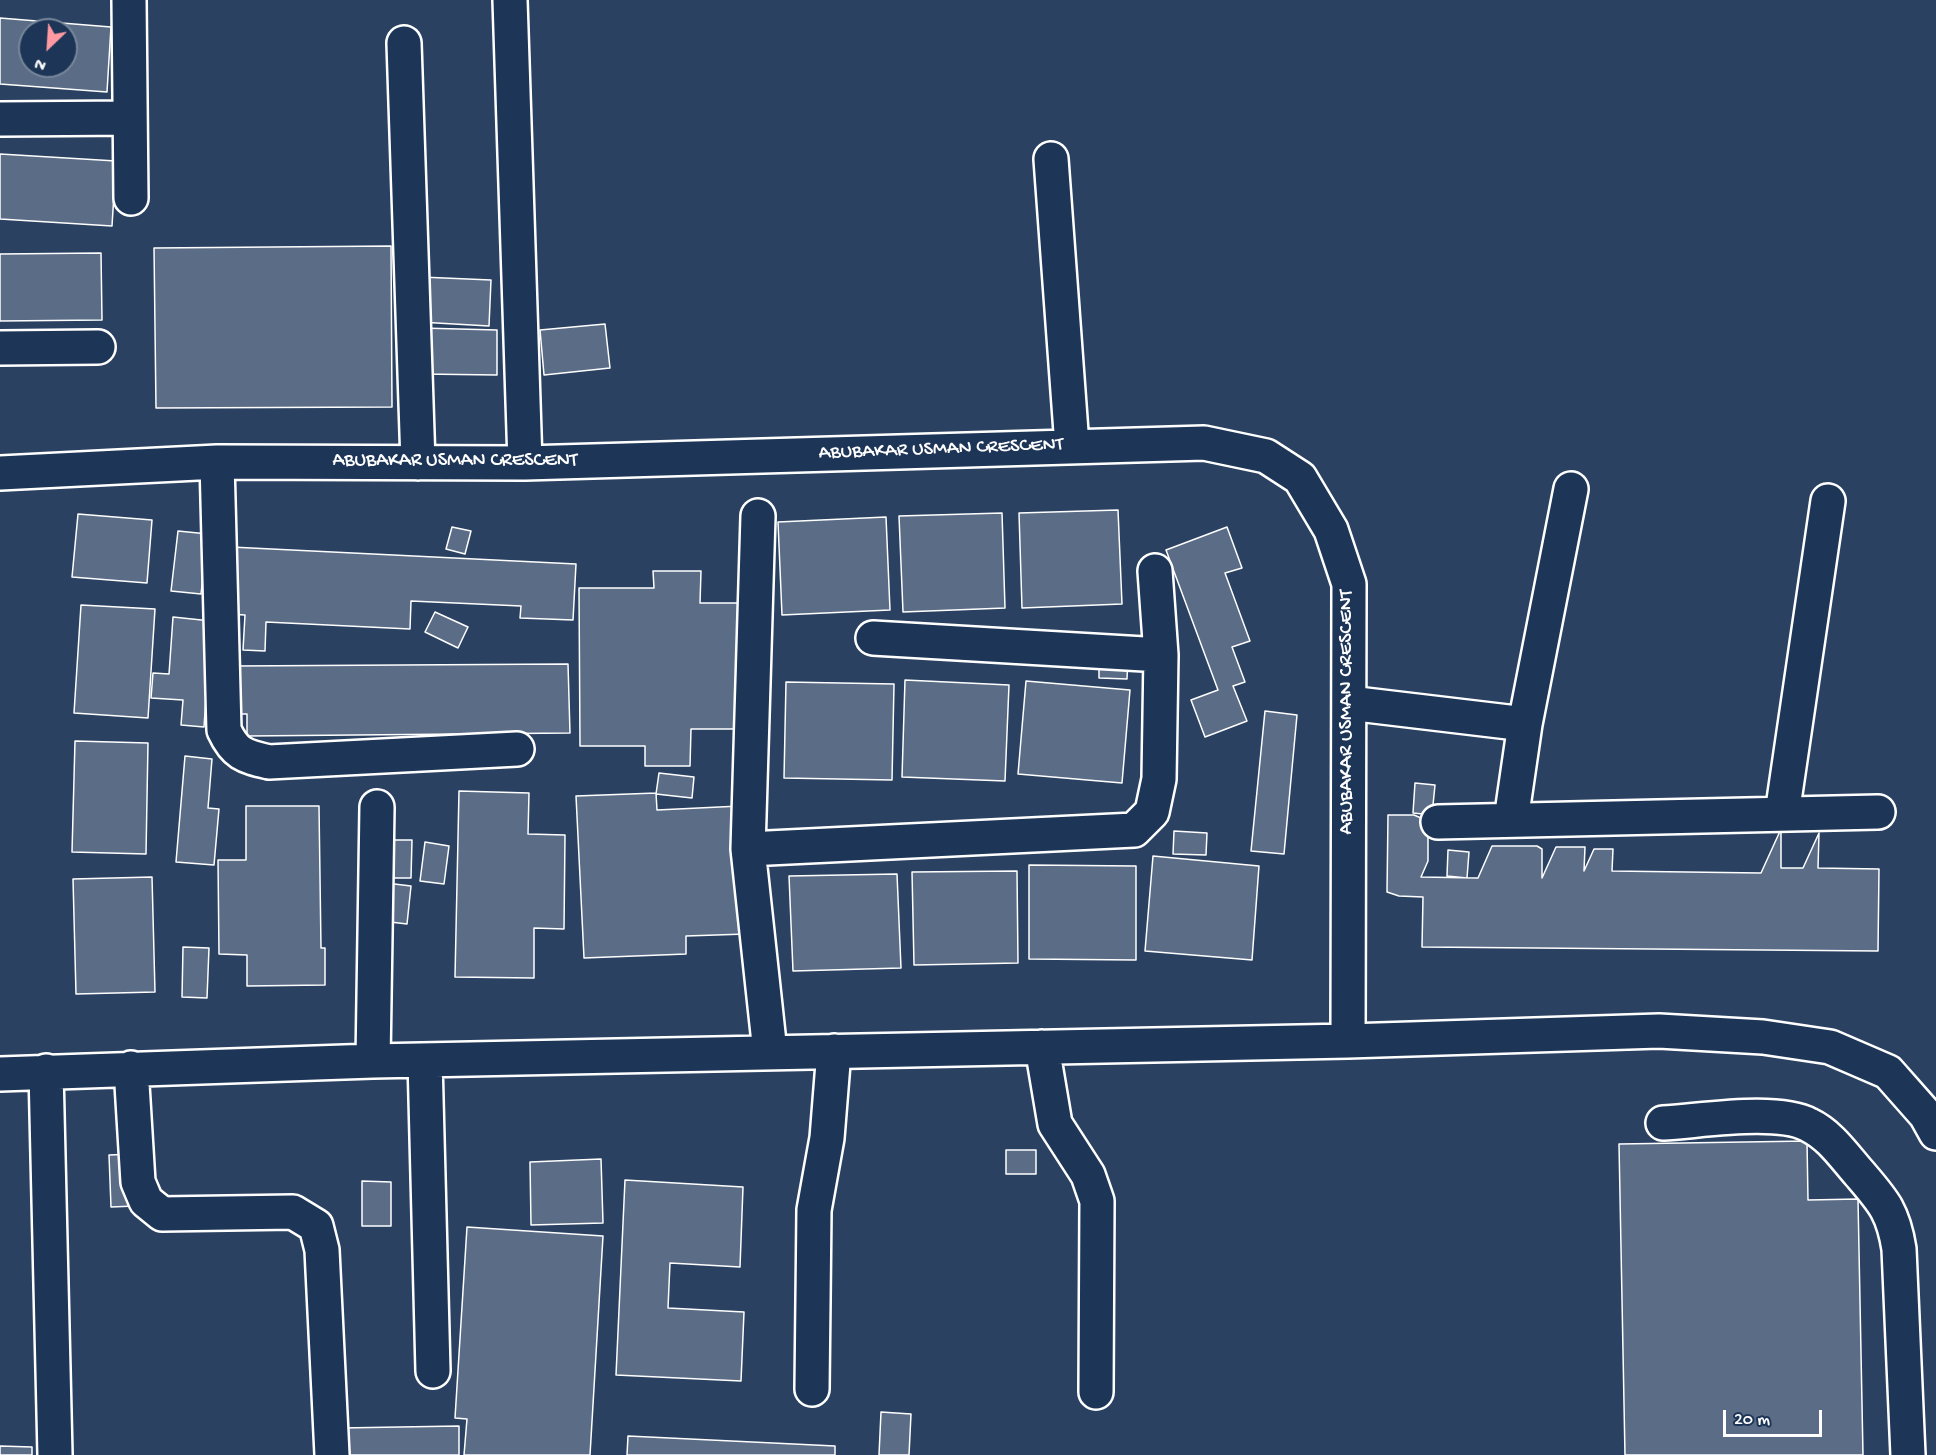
<!DOCTYPE html>
<style>
body{margin:0}
#map{position:relative;width:1936px;height:1455px;overflow:hidden;background:#2a4161;font-family:"Gochi Hand",sans-serif}
canvas{display:block}
.north{position:absolute;left:18px;top:18px;width:60px;height:60px;box-sizing:border-box;background:#1d3557;border:2px solid #77869a;border-radius:50%;rotate:205deg;font-size:16px;font-weight:700;line-height:24px;text-align:center;color:#fff}
.north::after{content:'';display:block;margin:auto;width:21px;height:27px;background:#ff9aa2;clip-path:polygon(50% 0,100% 100%,50% 72%,0 100%)}
.scale{position:absolute;left:1723px;top:1410px;width:99px;height:27px;box-sizing:border-box;border:3px solid #fff;border-top:0;padding-left:8px;font-size:18px;line-height:21px;white-space:nowrap;color:#fff;-webkit-text-stroke:4px #1d3557;paint-order:stroke}
</style>
<div id="map">
<canvas width="1936" height="1455"></canvas>
<div class="north">N</div>
<div class="scale">20 m</div>
</div>
<script>
const g = document.querySelector('canvas').getContext('2d');
g.lineJoin = 'round';
function paint(path, color) {
  g.fillStyle = color;
  g.fill(path, 'evenodd');
}
function strokePath(path, color, width, dash) {
  g.strokeStyle = color;
  g.lineWidth = width;
  g.lineCap = dash ? 'butt' : 'round';
  g.setLineDash(dash || []);
  g.stroke(path);
}
function write(font, color, halo, rows, align = 'center') {
  g.font = font + ' "Gochi Hand",sans-serif';
  g.lineWidth = 5;
  g.setLineDash([]);
  g.textBaseline = 'middle';
  g.strokeStyle = halo;
  g.fillStyle = color;
  for (const [text, x, y, turn = 0] of rows) {
    g.save();
    g.translate(x, y);
    g.rotate((+turn || 0) * Math.PI / 180);
    g.textAlign = isNaN(turn) ? turn : align;
    if (halo) g.strokeText(text, 0, 0);
    g.fillText(text, 0, 0);
    g.restore();
  }
}
const building = new Path2D(`
 M0 18 111 27 107 92 0 84ZM30 30H66V66H30Z
 M0 154 116 161 112 226 0 219Z
 M391 246 392 407 156 408 154 248Z
 M101 253 102 320 0 321V254Z
 M421 277 491 280 489 326 419 322Z
 M605 324 610 368 544 375 540 330Z
 M421 328 497 330V375L421 374Z
 M1118 510 1122 604 1022 608 1019 513Z
 M1002 513 1005 608 903 612 899 516Z
 M78 514 152 520 147 583 72 577Z
 M886 517 890 610 782 615 778 522Z
 M452 527 471 531 465 554 446 549Z
 M1227 527 1242 568 1225 573 1250 641 1232 647 1245 682 1233 686 1247 721 1205 737 1191 700 1218 690 1166 550Z
 M178 531 208 534 201 594 171 591Z
 M231 547 576 564 573 620 520 618 521 606 411 601 410 629 266 622 265 651 243 650 245 615 228 614Z
 M653 571H701L700 603H747L748 729H691L690 766H645V746H580L579 588H654Z
 M81 605 155 609 148 718 74 713Z
 M435 612 468 627 458 648 425 632Z
 M173 617 211 621 204 727 181 725 183 700 151 698 153 673 169 674Z
 M1099 656 1128 657 1127 679 1099 678Z
 M568 664 570 733 247 736V714H235L234 666Z
 M905 680 1009 685 1005 781 902 777Z
 M1026 681 1130 690 1122 783 1018 774Z
 M786 682 894 684 892 780 784 778Z
 M1265 711 1297 715 1284 854 1251 851Z
 M75 741 148 743 146 854 72 852Z
 M185 756 212 759 208 808 219 809 214 865 176 862Z
 M659 773 694 777 692 798 656 794Z
 M1415 783 1435 785 1432 815 1413 813Z
 M459 791 529 793 528 834 565 835 564 929 534 928V978L455 977Z
 M656 793 657 810 740 806 746 934 686 936V954L584 958 576 796Z
 M246 806H319L321 948H325V985L247 986V955L219 954 218 860H246Z
 M1388 815H1414L1428 821V861L1421 877 1478 878 1492 846H1537L1542 849V878L1556 847H1585L1584 871 1594 849H1613L1612 871 1761 873 1781 829V868H1803L1819 833 1818 868 1879 869 1878 951 1422 947 1423 897 1399 896 1387 892Z
 M1174 831 1207 833 1206 855 1173 854Z
 M384 840H412L411 878H384Z
 M425 842 449 846 444 884 420 881Z
 M1448 850 1469 852 1467 878 1447 876Z
 M1153 856 1259 866 1252 960 1145 951Z
 M1029 865 1136 866V960L1029 959Z
 M1017 871 1018 963 914 965 912 872Z
 M897 874 901 968 793 971 789 876Z
 M152 877 155 992 76 994 73 879Z
 M386 883 411 886 407 924 382 921Z
 M183 947 209 948 207 998 182 997Z
 M1807 1141 1808 1200 1858 1199 1863 1455H1625L1619 1144Z
 M1006 1150H1036V1174H1006Z
 M133 1154 135 1206 111 1207 109 1155Z
 M601 1159 603 1223 531 1225 530 1162Z
 M625 1180 743 1187 740 1267 670 1263 668 1308 744 1312 741 1381 616 1375Z
 M362 1181 391 1182V1226H362Z
 M467 1227 603 1236 590 1455H464L467 1419 455 1418Z
 M881 1412 911 1414 909 1455H879Z
 M459 1426V1455H341L340 1428Z
 M628 1436 835 1446V1455H627Z
 M0 1446 32 1447V1455H0Z`);
paint(building, '#5b6c86');
strokePath(building, '#fff', 1.5);
const minor = new Path2D(`
 M129 0 131 198
 M510 0 525 463
 M404 43 418 463
 M0 119 130 118
 M1051 159 1072 446
 M0 348 98 347
 M217 462 224 730C235 754 244 756 269 762L517 749
 M0 473 217 462 525 463 1204 443 1266 456 1300 478 1331 530 1349 584 1348 1041
 M758 516 748 849 770 1052
 M873 638 1161 655
 M1349 703 1525 724
 M1782 814 1828 501
 M1511 820 1525 724 1571 489
 M1438 822 1878 812
 M748 849 1134 830 1152 812 1159 779 1161 655 1155 571
 M1042 1047 1055 1124 1088 1175 1097 1201 1096 1392
 M425 1060 433 1371
 M373 1061 377 807
 M131 1068 138 1182 146 1201 162 1214 293 1212 316 1226 322 1250 332 1455
 M46 1071 55 1455
 M0 1074 373 1061 1348 1041 1659 1031 1763 1037 1830 1047 1888 1072 1926 1115 1936 1133
 M1663 1123C1701 1121 1777 1108 1809 1125 1830 1135 1844 1156 1859 1173 1883 1201 1893 1211 1899 1249L1908 1455
 M812 1389 814 1210 827 1138 834 1051`);
strokePath(minor, '#fff', 38);
strokePath(minor, '#1d3557', 33);
write('20px', '#fff', '#1d3557', [
 ["ABUBAKAR USMAN CRESCENT",941,450,-2],
 ["ABUBAKAR USMAN CRESCENT",455,462],
 ["ABUBAKAR USMAN CRESCENT",1348,712,-90]
]);
</script>
